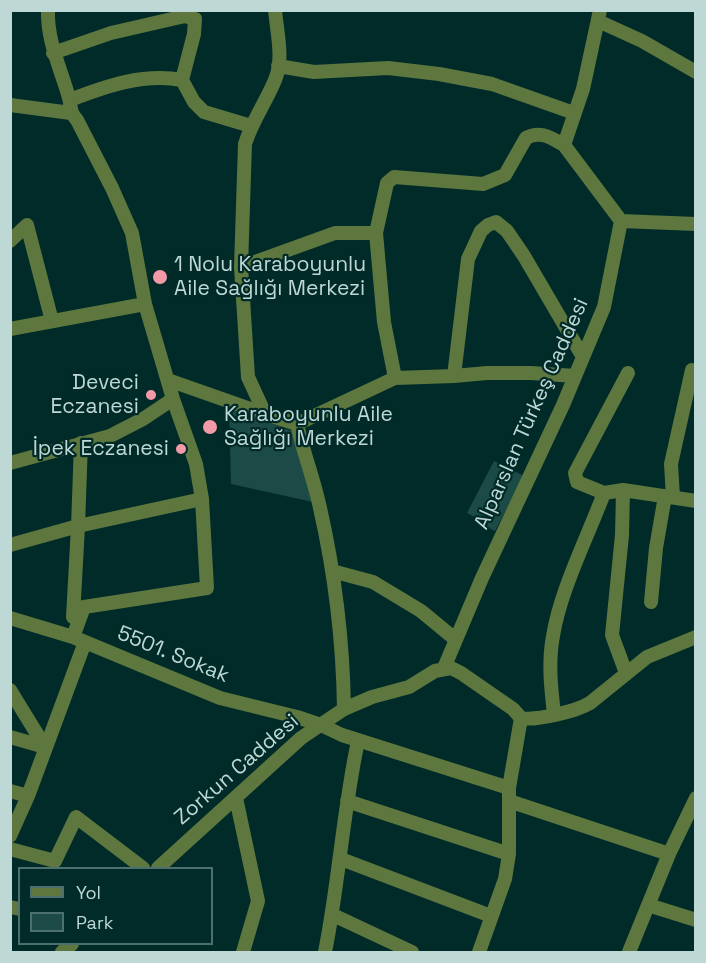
<!DOCTYPE html>
<meta charset="utf-8">
<style>
body{margin:0}
#map{position:relative;width:706px;height:963px;overflow:hidden;background:#002b29;font-family:"Space Grotesk",sans-serif}
canvas{display:block}
.frame{position:absolute;inset:0;border:12px solid #bed8d6;pointer-events:none}
.legend{position:absolute;left:18px;top:867px;width:195px;height:78px;box-sizing:border-box;background:#002b29;border:2px solid #4c706e;margin:0;padding:8px 10px;list-style:none;font-size:18px;color:#bed8d6}
.legend li{display:flex;align-items:center;gap:12px;height:30px}
.legend b{width:30px;border:2px solid #4c706e}
</style>
<div id="map">
<canvas width="706" height="963"></canvas>
<div class="frame"></div>
<ul class="legend">
<li><b style="height:8px;background:#5d773e"></b>Yol</li>
<li><b style="height:16px;background:#1b4a47"></b>Park</li>
</ul>
</div>
<script>
const g = document.querySelector('canvas').getContext('2d');
g.lineJoin = 'round';
function paint(path, color) {
  g.fillStyle = color;
  g.fill(path, 'evenodd');
}
function strokePath(path, color, width, dash) {
  g.strokeStyle = color;
  g.lineWidth = width;
  g.lineCap = dash ? 'butt' : 'round';
  g.setLineDash(dash || []);
  g.stroke(path);
}
function write(font, color, halo, rows, align = 'center') {
  g.font = font + ' "Space Grotesk",sans-serif';
  g.lineWidth = 4.5;
  g.setLineDash([]);
  g.textBaseline = 'middle';
  g.strokeStyle = halo;
  g.fillStyle = color;
  for (const [text, x, y, turn = 0] of rows) {
    g.save();
    g.translate(x, y);
    g.rotate((+turn || 0) * Math.PI / 180);
    g.textAlign = isNaN(turn) ? turn : align;
    if (halo) g.strokeText(text, 0, 0);
    g.fillText(text, 0, 0);
    g.restore();
  }
}
paint(new Path2D(`
 M229 407 294 432 313 502 231 484Z
 M494 461 524 476 495 531 477 522 478 519 467 513Z`), '#1b4a47');
strokePath(new Path2D(`
 M48 10C47 42 61 69 69 98 72 109 69 111 77 120L112 188 132 233 145 304 173 399 196 464 202 499 207 588 84 607 73 637
 M598 21 642 41 696 72
 M53 53 111 33 185 16 195 19 194 34 182 80
 M278 66 314 72 388 68 439 74 492 84 574 113
 M70 100C106 86 143 73 182 80L194 102 204 112 251 126
 M10 105 71 113
 M621 221 696 224
 M376 233 384 322 395 378
 M10 241 27 225 52 321
 M241 267 335 233H376L387 183 394 177 483 184 505 175 526 138C541 130 551 138 564 145
 M10 329 145 304
 M628 373 575 473 577 482 604 493 623 490 696 501
 M454 376 468 259 481 231 488 225 496 222 507 231 524 256 583 357
 M168 380 265 414 248 377 241 267 245 144C252 121 266 102 275 80 284 59 277 33 275 10
 M265 414 297 424C303 452 314 479 320 508 335 574 343 641 344 709
 M297 424 395 378 454 376 487 373H531L575 376
 M10 463 110 436 143 419 173 399
 M623 490 622 535 612 635 626 673
 M673 497 671 464 692 370
 M10 545 78 526 81 443
 M332 571 373 582 421 611 455 639
 M651 602 656 548 665 496
 M10 618 73 637 220 698 297 717 321 725 342 735 509 788
 M80 618 73 617 78 526 202 499
 M444 668 482 578 563 405 604 307 621 221 564 145 583 89 600 10
 M10 690 45 747
 M554 714C551 688 548 662 553 636 560 591 588 536 604 493
 M10 737 45 747
 M10 791 28 796
 M236 798 258 901 243 952
 M347 801 509 854
 M509 801 669 854
 M10 836 28 796 85 642
 M10 849 55 861 76 817 143 868
 M341 859 491 916
 M158 868 301 738 344 709 372 697 409 687 435 671 451 668 461 673 513 709 521 718C536 721 577 711 590 703L647 657 696 637
 M648 905 696 920
 M10 907 20 909
 M333 915 412 952
 M62 952 72 944
 M325 952C339 882 343 811 358 741
 M479 952 505 879 509 854V788L521 718
 M629 952 669 854 696 798`), '#5d773e', 14);
for (const [x, y, r, color] of [
 [160,277,8,"#f39aa8"],
 [151,395,6,"#f39aa8"],
 [210,427,8,"#f39aa8"],
 [181,449,6,"#f39aa8"]
]) {
  const dot = new Path2D();
  dot.arc(x, y, r, 0, 2 * Math.PI);
  g.fillStyle = color;
  g.fill(dot);
  strokePath(dot, '#002b29', 2);
}
write('21px', '#bed8d6', '#002b29', [
 ["1 Nolu Karaboyunlu",174,265],
 ["Aile Sağlığı Merkezi",174,289],
 ["Deveci",139,383,"right"],
 ["Eczanesi",139,407,"right"],
 ["Karaboyunlu Aile",224,415],
 ["Sağlığı Merkezi",224,439],
 ["İpek Eczanesi",169,449,"right"]
], 'left');
write('21px', '#bed8d6', '#002b29', [
 ["Alparslan Türkeş Caddesi",532,414,-66],
 ["5501. Sokak",173,655,22],
 ["Zorkun Caddesi",237,770,-41]
]);
</script>
